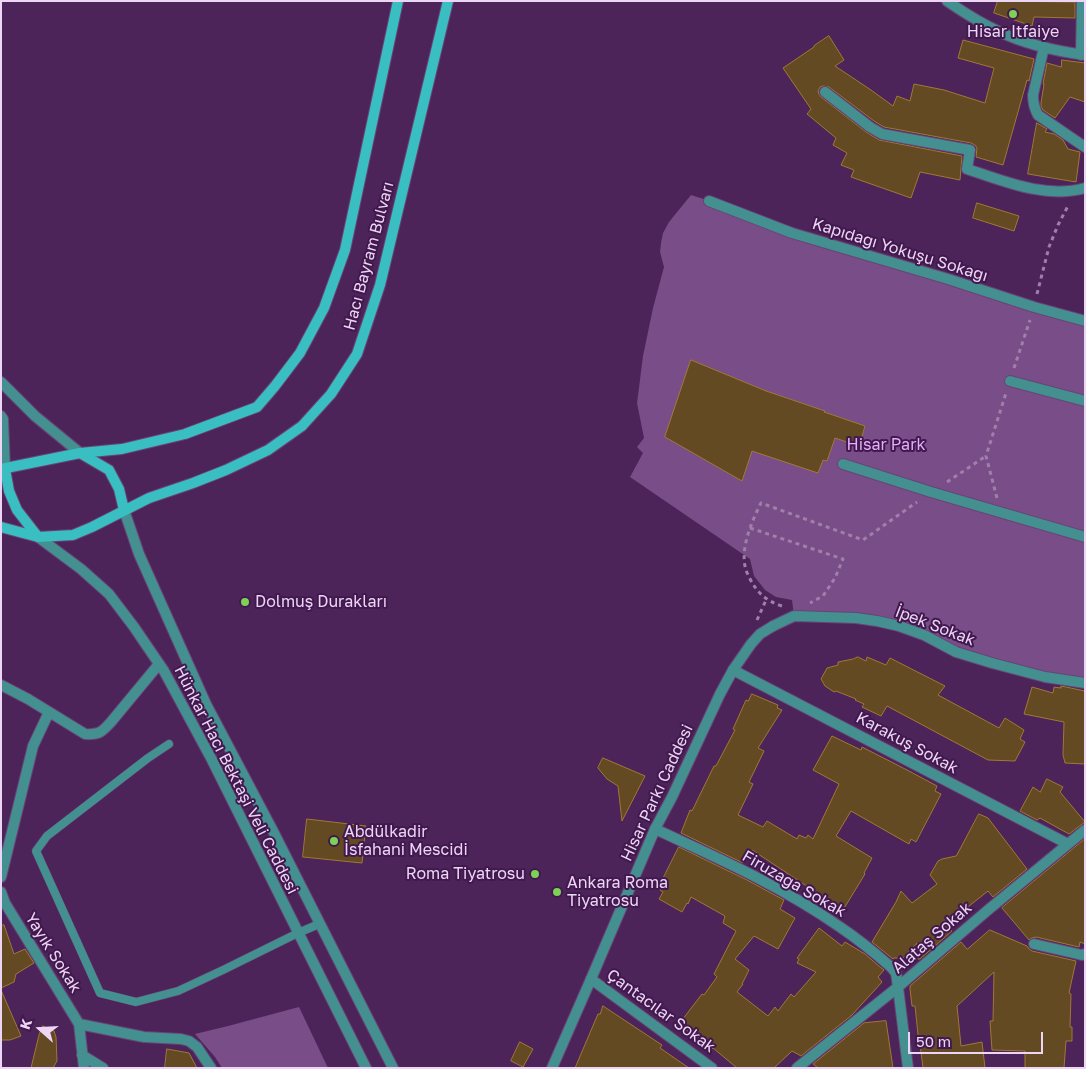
<!DOCTYPE html>
<meta charset="utf-8">
<style>
body{margin:0}
#map{position:relative;width:1086px;height:1069px;overflow:hidden;background:#4c2459;font-family:"Golos Text",sans-serif}
canvas{display:block}
.frame{position:absolute;inset:0;border:2px solid #edd5f5;pointer-events:none}
.north{position:absolute;left:15px;top:1004px;width:50px;height:50px;-webkit-text-stroke:4px #41194e;paint-order:stroke;rotate:289deg;font-size:14px;font-weight:700;line-height:20px;text-align:center;color:#edd5f5}
.north::after{content:'';display:block;margin:auto;width:18px;height:22px;background:#edd5f5;clip-path:polygon(50% 0,100% 100%,50% 72%,0 100%)}
.scale{position:absolute;left:908px;top:1032px;width:135px;height:22px;box-sizing:border-box;border:2px solid #edd5f5;border-top:0;padding-left:6px;font-size:15px;line-height:18px;white-space:nowrap;color:#edd5f5;-webkit-text-stroke:4px #41194e;paint-order:stroke}
</style>
<div id="map">
<canvas width="1086" height="1069"></canvas>
<div class="frame"></div>
<div class="north">K</div>
<div class="scale">50 m</div>
</div>
<script>
const g = document.querySelector('canvas').getContext('2d');
g.lineJoin = 'round';
function paint(path, color) {
  g.fillStyle = color;
  g.fill(path, 'evenodd');
}
function strokePath(path, color, width, dash) {
  g.strokeStyle = color;
  g.lineWidth = width;
  g.lineCap = dash ? 'butt' : 'round';
  g.setLineDash(dash || []);
  g.stroke(path);
}
function write(font, color, halo, rows, align = 'center') {
  g.font = font + ' "Golos Text",sans-serif';
  g.lineWidth = 4;
  g.setLineDash([]);
  g.textBaseline = 'middle';
  g.strokeStyle = halo;
  g.fillStyle = color;
  for (const [text, x, y, turn = 0] of rows) {
    g.save();
    g.translate(x, y);
    g.rotate((+turn || 0) * Math.PI / 180);
    g.textAlign = isNaN(turn) ? turn : align;
    if (halo) g.strokeText(text, 0, 0);
    g.fillText(text, 0, 0);
    g.restore();
  }
}
paint(new Path2D(`
 M691 195 1085 321V683L992 663 899 626 794 616 792 600 776 597 765 590 754 576 750 559 630 477 643 453 637 447 644 438 637 403 643 356 653 308 664 267 660 252 661 243 663 233 669 222Z
 M299 1007 328 1068H222L215 1057 195 1034 228 1026Z`), '#794d88');
const building = new Path2D(`
 M998 1 1075 2V18L1034 17 1032 26 994 13Z
 M829 36 844 60 835 66 871 90 893 106 897 96 910 101 914 84 944 90 985 103 994 68 958 58 963 40 1034 59 1029 81 1027 80 1003 165 976 157 977 148 975 145 971 143 884 127 874 121 829 87 823 86 820 87 818 91 819 94 821 97 866 132 879 140 962 156 960 180 920 172 911 198 851 177 854 170 841 165 847 153 833 145 836 138 807 114 811 109 783 68 814 47V46Z
 M1062 60 1085 63V102L1070 97 1055 118 1043 110 1041 106V103L1044 84H1043L1047 63 1061 67Z
 M1037 123 1047 129 1045 132 1054 134 1063 140 1068 149 1080 152 1076 182 1028 174Z
 M977 203 1019 216 1014 231 973 218Z
 M691 360 766 391 825 411 824 412 865 426 859 446 835 438 827 461 823 460 818 473 752 451 742 481 665 437Z
 M858 657 866 661 867 657 886 665 890 658 945 686 938 695 999 728 1005 718 1024 730 1020 739 1025 742 1015 761 988 760 887 706 881 716 862 707 864 704 855 700 856 699 836 691 834 692 825 686 821 679 827 668 838 665V662L853 659Z
 M1061 686 1085 691V764L1065 763 1063 755 1064 722 1024 714 1032 687 1053 693 1054 687 1061 688Z
 M752 694 778 705 777 708 782 710 758 748 764 751 749 782 753 784 738 815 763 827 767 821 797 839 799 835 806 838 808 835 813 839 839 784 813 770 832 736 861 750 862 747 909 771 937 786 935 791 941 794 916 842 911 839 909 844 851 811 836 836 872 858 864 873 865 874 843 910 752 850 743 863 681 833 690 810 692 811 714 766H716L735 730 733 729 746 700 748 701Z
 M603 758 645 776 622 821 618 786 607 779 598 768Z
 M1047 779 1063 787 1060 792 1085 822 1069 834 1040 818 1037 820 1020 811 1033 787 1040 792Z
 M979 814 988 818 1027 869 993 897 988 891 954 918 957 922 949 928 952 931 920 959H914L917 943 903 958H894L893 959 872 942 896 902 901 891 912 903 937 884 930 875 938 861 942 859 956 856Z
 M307 819 366 826 362 863 303 857Z
 M1085 839V944L1080 942 1079 947 1036 937 1032 938 1029 940 1002 908Z
 M679 847 747 880 784 900 780 909 795 918 778 949 754 936 735 959 749 970 742 984H743L737 992 768 1016 775 1007 778 1011 791 994 794 997 816 972 797 963 799 959 797 958 819 928 842 946 845 942 865 954 880 967 884 970 878 977 882 982 852 1015 801 1056 792 1051 774 1068H737L713 1048 711 1050 694 1033 692 1035 679 1024 702 994 704 995 717 977 714 974 736 931 723 923 725 916 691 897 688 904 687 903 682 912 659 899 663 892 660 890 663 885 661 883Z
 M4 925 14 954 25 949 34 963 16 974 14 982 1 988V926Z
 M990 930 1027 946 1029 949 1032 951 1076 961 1069 993 1071 994 1070 1027H1072V1041H1066L1064 1068H1025V1051L992 1050 990 1021H993L994 972 957 1006 961 1046 982 1042 985 1068H923L920 1044H919L915 1006H912L910 989V986L961 942 967 949Z
 M1 990 21 1036 10 1040H1Z
 M603 1006 662 1045 660 1048 689 1068H575L598 1014H600Z
 M886 1021 893 1068H818L813 1064 864 1023Z
 M43 1026 54 1031 56 1037 57 1061 53 1068H31L39 1035Z
 M520 1042 533 1049 523 1067 511 1061Z
 M167 1049 189 1053 197 1068H165Z`);
paint(building, '#634a22');
strokePath(building, '#a17834', 1);
const service = new Path2D(`
 M169 744 148 758 47 836 36 851 100 993 136 1002 178 991 223 970 298 933 319 924`);
const pedestrian = new Path2D(`
 M1010 381 1085 401
 M843 464 931 492 1085 537`);
const minor = new Path2D(`
 M947 1C963 12 980 23 998 31 1025 44 1055 51 1085 55
 M1044 47 1033 95C1033 103 1034 108 1038 115L1085 147
 M1081 55 1082 1
 M825 92 870 127 882 134 970 150 967 169C1004 181 1045 199 1085 188
 M709 201 792 233 948 279 1034 307 1085 321
 M773 626 794 616 856 618 877 621 899 626 924 635 956 652 992 663 1045 677 1085 683
 M733 670 1068 844
 M1 685 28 699 85 734C99 735 102 732 111 722L159 664
 M655 829C718 858 783 887 840 927 858 939 875 953 891 967L896 973 898 987 908 1068
 M1 877 33 746 49 712
 M1 892 5 903 79 1024 84 1068
 M1034 944 1082 955 1085 954
 M591 979 712 1068
 M79 1024 144 1037 181 1039 189 1041 197 1047 211 1068
 M82 1055 103 1068
 M797 1068 898 987 988 910 1085 830`);
const tertiary = new Path2D(`
 M1 382 35 416 80 453
 M1 416 3 419 5 469
 M124 510 139 554 206 704 273 831 393 1068
 M38 537 81 569 109 594 134 627 164 671 212 760 366 1068
 M552 1068 591 979 655 829 672 797 720 694 733 670 751 644 760 634 773 626`);
const secondary = new Path2D(`
 M80 453 109 470 119 489 124 510
 M1 469 80 453 122 449 185 434 257 407 275 386 300 353 324 308 345 250 398 1
 M5 469 9 491 17 510 38 537
 M1 527 38 537 73 535 92 527 149 498 193 483 226 470 268 450 302 426 331 394 357 354 380 285 448 1`);
strokePath(service, '#694475', 9);
strokePath(pedestrian, '#694475', 12);
strokePath(minor, '#694475', 12);
strokePath(tertiary, '#694475', 12);
strokePath(secondary, '#694475', 12);
strokePath(new Path2D(`
 M1037 294 1049 247 1058 225 1069 204
 M1014 368 1030 320
 M947 482 986 456
 M997 498 986 456 1006 393
 M750 528 843 559 835 578 823 596 810 603
 M782 606C766 601 757 593 749 577 748 574 745 570 745 566 741 546 752 521 761 503L863 540 917 502
 M757 620 766 600`), '#a080aa', 3, [4, 4]);
strokePath(service, '#448f90', 8);
strokePath(pedestrian, '#448f90', 10);
strokePath(minor, '#448f90', 10);
strokePath(tertiary, '#448f90', 10);
strokePath(secondary, '#39bfc1', 10);
for (const [x, y, r, color] of [
 [1013,14,5,"#7dd154"],
 [245,602,5,"#7dd154"],
 [334,841,5,"#7dd154"],
 [535,874,5,"#7dd154"],
 [557,892,5,"#7dd154"]
]) {
  const dot = new Path2D();
  dot.arc(x, y, r, 0, 2 * Math.PI);
  g.fillStyle = color;
  g.fill(dot);
  strokePath(dot, '#41194e', 2);
}
write('16px', '#edd5f5', '#41194e', [
 ["Hisar Itfaiye",1013,32,"center"],
 ["Dolmuş Durakları",255,602],
 ["Abdülkadir",344,832],
 ["İsfahani Mescidi",344,850],
 ["Roma Tiyatrosu",525,874,"right"],
 ["Ankara Roma",567,883],
 ["Tiyatrosu",567,901]
], 'left');
write('16px', '#edd5f5', '#41194e', [
 ["Kapıdağı Yokuşu Sokağı",900,250,17],
 ["Hacı Bayram Bulvarı",369,256,-75],
 ["İpek Sokak",935,626,21],
 ["Karakuş Sokak",907,743,28],
 ["Hünkar Hacı Bektaşi Veli Caddesi",236,780,63],
 ["Hisar Parkı Caddesi",657,793,-65],
 ["Firuzağa Sokak",794,884,30],
 ["Alataş Sokak",932,938,-41],
 ["Yayık Sokak",53,953,58],
 ["Çantacılar Sokak",661,1011,36]
]);
write('16px', '#e4aef8', '#41194e', [
 ["Hisar Park",886,445]
]);
</script>
